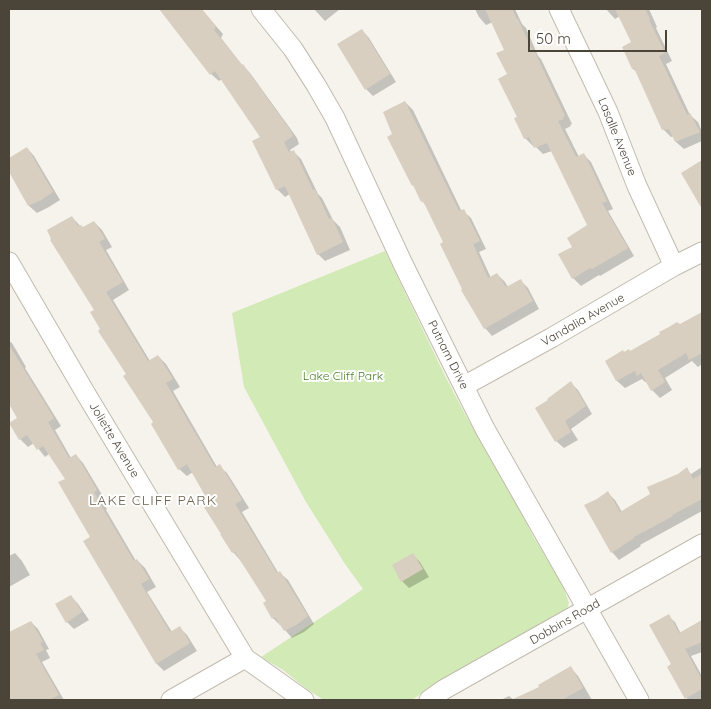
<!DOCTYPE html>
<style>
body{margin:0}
#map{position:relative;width:711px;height:709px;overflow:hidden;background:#f6f3ec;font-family:Quicksand,sans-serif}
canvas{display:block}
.frame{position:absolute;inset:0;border:10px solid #4b4439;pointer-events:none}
.scale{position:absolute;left:528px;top:30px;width:139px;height:22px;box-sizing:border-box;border:2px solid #4b4439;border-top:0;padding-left:6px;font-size:15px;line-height:18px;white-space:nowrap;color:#4b4439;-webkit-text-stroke:4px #fff;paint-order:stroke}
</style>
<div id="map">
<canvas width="711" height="709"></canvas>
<div class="frame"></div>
<div class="scale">50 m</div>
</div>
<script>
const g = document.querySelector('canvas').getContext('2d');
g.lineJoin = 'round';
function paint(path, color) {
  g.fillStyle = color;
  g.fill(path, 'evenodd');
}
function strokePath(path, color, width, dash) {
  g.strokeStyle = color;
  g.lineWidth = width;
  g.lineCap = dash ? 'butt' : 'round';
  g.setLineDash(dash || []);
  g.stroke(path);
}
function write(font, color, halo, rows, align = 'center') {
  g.font = font + ' Quicksand,sans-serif';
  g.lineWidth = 4;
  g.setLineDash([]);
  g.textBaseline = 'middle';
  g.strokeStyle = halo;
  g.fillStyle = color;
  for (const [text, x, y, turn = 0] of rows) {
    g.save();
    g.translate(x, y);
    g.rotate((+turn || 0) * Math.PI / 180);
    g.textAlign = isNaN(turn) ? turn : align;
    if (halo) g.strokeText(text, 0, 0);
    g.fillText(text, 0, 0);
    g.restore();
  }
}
paint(new Path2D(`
 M385 251 445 376 466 416 515 501 533 536 563 586 569 603 567 609 563 612 439 682 412 700H324L308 690 283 670 261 657 340 605 363 589 345 564 306 502 244 387 232 313Z`), '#d2eab5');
paint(new Path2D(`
 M160 9H201L223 34 221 38 243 66 250 73 297 138 299 144 290 150 291 153 294 152 301 159 318 194 322 198 333 220 340 227 350 250 325 261 318 254 290 194 285 197 277 189 262 137 222 79 219 81 211 74Z
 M314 9H340L325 21Z
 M475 9H515L522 24 526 28 538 56 541 59 572 124 570 125 571 126 565 129 579 157 583 154 591 162 613 209 608 211 634 256 600 276 599 275 581 286 573 278 574 247 589 226 552 151 543 154 534 145 533 146 525 138 508 75 506 51 493 22 486 25 479 17Z
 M606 9H649L657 27 656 28 672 61 666 64 690 115 698 122 702 132V141L684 149 676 142 674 136 671 137 663 129 638 73 633 69 623 48 633 43 620 16 615 19Z
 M362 30 369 38 396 82 373 96 366 89Z
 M405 102 413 110 462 212 463 211 471 218 486 249 479 252 491 278 497 274 505 282 508 287 520 280 528 288 539 309 492 336 485 328 445 243 426 205 422 201 416 188 413 185 394 134Z
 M27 148 34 156 60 200 49 207 37 213 29 206 9 170V159Z
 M72 217 83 229 94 222 102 230 112 247 106 250 129 290 113 300 150 361 158 356 166 364 180 387 173 391 217 467 219 466 227 473 249 508 242 512 279 574 280 573 288 580 314 624 304 632 292 638 285 630 281 625H280L273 618 268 601 240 560 233 552 209 501 193 472 187 476 179 469 155 423 102 330 96 310Z
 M702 315V364L698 367 692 361 665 378 672 390 660 398 652 390 647 382H645L642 379 625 388 617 381 606 361 624 353H630Z
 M9 341 12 343 26 367 25 368 61 426 55 430 71 458 76 455 83 463 104 498 101 500 107 509 106 510 136 561 137 560 145 568 156 587 147 592 172 632 180 628 187 635 197 651 164 671 157 664 85 541 92 538 67 480 49 454 45 457 34 443 28 447 20 439 19 419 9 402Z
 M571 383 578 390 592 414 571 429 578 440 564 448 556 441 550 400Z
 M702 467V511L640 545 641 546 619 560 612 552 608 493 615 500 622 512 652 494 686 469 691 474Z
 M15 553 22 561 30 575 9 587V556Z
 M413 555 420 562 429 577 409 588 402 581Z
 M71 596 78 604 89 620 74 629 67 622Z
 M668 616 675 622 681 634 702 620V652L691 656 702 676V700H688L668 667 673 665Z
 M31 622 38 629 49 649 46 650 50 658 42 662 64 700H13L9 693V634Z
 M571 668 578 676 592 700H514L540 688Z
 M509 696 514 700H501Z`), '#0003');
paint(new Path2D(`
 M159 9H202L216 26 214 30 242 65 243 64 290 130 293 136 284 142 289 152 294 150 313 190 315 189 329 219 332 218 343 242 317 255 285 186 276 190 252 141 260 137 215 71 210 75Z
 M485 9H512L517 19H518L532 50H534L565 116 563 117 564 119 558 121 576 157 584 153 607 201 602 203 628 248 592 269 590 268 572 279 558 254 572 247 567 238 587 225 547 143 534 148 529 137 524 139 514 118 517 117 498 79 507 74 496 53 504 50Z
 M615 9H645L650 19 649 20 665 53 659 56 687 115 690 113 700 132 675 142 669 129 666 130V129L662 130 634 68 632 69 622 47 631 42Z
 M362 29 390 74 365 90 337 44Z
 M405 101 459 211 464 209 480 241 473 244 488 278 497 273 506 287 521 279 533 301 484 329 461 290 462 289 440 244 443 242 423 201 421 202 413 185 412 186 387 137 392 134 383 112Z
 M27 147 53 192 41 200 28 206 9 172V158Z
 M702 160V209L681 173Z
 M72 216 78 226 81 225 83 227 94 221 105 239 99 242 123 282 106 292 148 361 158 355 173 379 166 383 215 467 220 464 242 500 235 504 277 573 280 571 308 616 296 625 284 631 275 617 272 619 263 603 266 601 235 552 232 553 220 534H221L202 504 208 501 187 464 178 470 151 424 153 422 123 376 126 374 98 331 100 329 90 312 94 310 50 240 51 239 47 230Z
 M702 312V353L689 360 686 353 658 370 665 382 651 391 641 373 637 376 635 371 616 381 605 361 623 350 624 352 629 349 630 351 660 334 659 332 669 327 677 322 680 324Z
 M9 345 54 418 48 422 69 458 76 454 97 490 94 492 100 502H99L134 561 137 559 149 579 141 584 170 632 180 626 190 643 156 664 83 541 90 537 58 482 65 479 43 446 37 450 27 435 19 440 9 423 17 418 9 404Z
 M571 381 586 406 565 421 571 432 555 442 535 408 548 400 547 399Z
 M687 467 693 479 702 474V499L672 515 673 516 634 537V538L611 553 584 505 597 499 608 491 620 512 650 494 647 487 678 474Z
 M413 553 423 569 401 582 392 565Z
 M71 595 82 612 66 623 55 604Z
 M669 614 679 633 702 620V642L685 649 702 680V689L685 699 667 667 671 664 649 625Z
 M31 621 43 642 40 643 44 650 36 654 59 695 49 700H9V632Z
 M571 666 583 688 562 700H511L539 687 538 685Z`), '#d8cfc1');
const minor = new Path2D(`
 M261 9 293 49 316 85 335 118 403 264 451 361 485 429 639 700
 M559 9 608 112 637 186 674 266
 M9 262 86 394 245 658 304 700
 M464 386 551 338 674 266 702 252
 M171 700 245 658
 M429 700 443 690 702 544`);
strokePath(minor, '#c2bbae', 21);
strokePath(minor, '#fff', 19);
write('12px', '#4b4439', '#fff', [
 ["Lasalle Avenue",617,137,68],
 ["Vandalia Avenue",583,320,-30],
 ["Putnam Drive",448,355,63],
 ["Joliette Avenue",114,440,59],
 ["Dobbins Road",565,622,-30]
]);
write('12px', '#4a7f2a', '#fff', [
 ["Lake Cliff Park",343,376]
]);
g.letterSpacing = '1px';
write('14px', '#6e6250', '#fff', [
 ["LAKE CLIFF PARK",153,501]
]);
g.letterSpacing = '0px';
</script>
